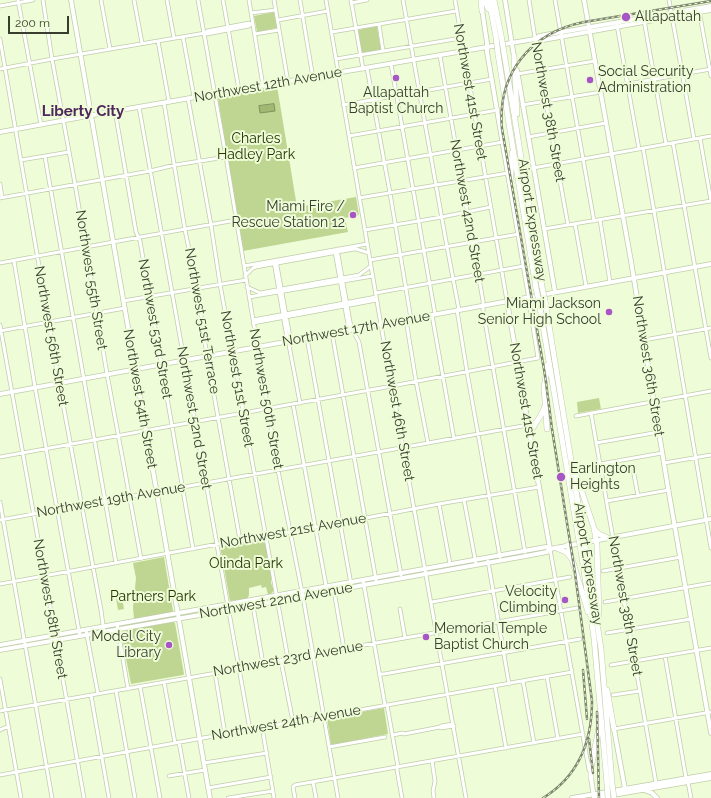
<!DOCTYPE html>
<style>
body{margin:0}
#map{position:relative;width:711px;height:798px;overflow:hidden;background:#eefcd7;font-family:Raleway,sans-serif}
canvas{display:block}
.scale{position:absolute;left:8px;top:16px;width:61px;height:18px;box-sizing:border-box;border:2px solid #383d2f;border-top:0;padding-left:5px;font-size:12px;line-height:14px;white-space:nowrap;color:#383d2f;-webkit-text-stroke:3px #eefcd7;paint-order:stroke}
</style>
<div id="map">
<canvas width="711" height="798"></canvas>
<div class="scale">200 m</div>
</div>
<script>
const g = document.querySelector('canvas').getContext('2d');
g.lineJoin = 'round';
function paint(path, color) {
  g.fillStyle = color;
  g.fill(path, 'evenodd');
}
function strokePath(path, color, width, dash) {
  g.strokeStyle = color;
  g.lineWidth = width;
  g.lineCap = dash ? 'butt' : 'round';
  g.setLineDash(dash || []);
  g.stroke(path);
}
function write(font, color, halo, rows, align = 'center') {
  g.font = font + ' Raleway,sans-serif';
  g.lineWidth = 4;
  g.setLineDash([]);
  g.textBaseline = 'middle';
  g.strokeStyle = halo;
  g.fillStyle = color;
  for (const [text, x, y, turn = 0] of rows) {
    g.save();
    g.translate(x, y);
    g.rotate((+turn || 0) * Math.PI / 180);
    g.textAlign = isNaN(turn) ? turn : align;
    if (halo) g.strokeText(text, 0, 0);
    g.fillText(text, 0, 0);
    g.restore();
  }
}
paint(new Path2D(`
 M274 12 277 28 257 32 254 16Z
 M377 26 381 50 362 53 358 30Z
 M277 86 297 207 356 197 359 215 345 218 348 232 243 251 218 99 219 96Z
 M599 398 601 409 578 413 577 402Z
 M264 537 265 538 271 574V583L274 590 271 594 268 595 266 587 262 588 261 585 249 588V595L247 599 230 601 220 546 221 545Z
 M164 557 173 611 171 612 134 619 133 608 136 578 133 563Z
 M122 597 124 609 118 610 116 598Z
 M173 622 175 623 184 674 183 675 131 684 121 633 122 631Z
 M384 708 388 734 331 745 327 718Z`), '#bfd693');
const water = new Path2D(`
 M274 104 275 111 260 113 259 106Z`);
paint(water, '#a0b871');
strokePath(water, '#81935d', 1);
const minor = new Path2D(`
 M18 0 41 125
 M43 0 52 59 75 184 107 374 141 559
 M101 0 110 49
 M134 0 142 43
 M167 0 174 38
 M198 0 226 157 278 470 303 597 338 798
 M223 0 239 90
 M249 0 263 86
 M274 0 288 82
 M300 0 313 78
 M326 0 381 325 466 798
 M351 0 363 69
 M403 0 447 247 459 310
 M455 0 507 301
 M529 0 540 70 568 225
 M555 0 594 221
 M669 0 694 139
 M351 3 367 0
 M0 6 33 0
 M699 10 711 76
 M251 13 276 10
 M278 20 328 11
 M644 20 666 144
 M379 24 383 51
 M617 25 639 149
 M332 32 456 11
 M205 33 207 31 249 23 251 24
 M255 34 279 30
 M183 37 194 97
 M0 39 59 382 101 610 104 632
 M158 41 169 102
 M440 56 483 301V310L525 552
 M336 59 461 38
 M391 64 435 314
 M367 68 390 193 411 319
 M0 69 52 59 205 33 207 34 249 26 251 24
 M517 74 595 61
 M600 89 711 69
 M188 98 211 225 220 284 288 659
 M164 103 185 230 197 288 207 356 240 540
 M343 105 492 79
 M522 105 601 92
 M139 107 250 730
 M115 111 136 232 140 241 172 426 193 549
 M349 136 498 110
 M528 137 606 123
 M700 138 711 201
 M673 143 711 358
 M643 148 654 211 711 548
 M45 157 116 563
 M21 160 69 152
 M354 168 503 142
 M533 168 711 136
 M0 184 2 197
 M0 198 150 171 175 165 226 157
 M359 198 508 173
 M600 220 610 282
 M575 224 586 286
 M544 229 711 201
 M365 230 442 217 491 207
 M337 249 351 327 359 342 401 575
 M335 252 349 330
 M276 260 290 337 289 345 300 403
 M370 260 519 234
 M14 261 35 387 80 636
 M274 262 287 338 289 341
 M0 263 113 242 236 220
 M244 266 367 244
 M245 276 253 268 256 267 354 249H356L369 253
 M247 287 260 293 359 275 371 266
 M376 293 524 266
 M249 297 373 276
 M123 301 246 280
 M457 310 467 372 500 557
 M432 315 454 439
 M253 320 376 297
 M406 320 416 381 428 443
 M253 323 377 300
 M0 325 84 798
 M0 331 125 308
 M332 333 376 580
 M307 338 351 584
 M644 340 711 328
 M293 404 327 591
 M591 413 656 783
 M576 416 711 391
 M596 443 659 432
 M0 457 392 386 538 358 529 302V297
 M664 463 711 455
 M600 464 662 453
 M633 469 638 496
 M464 500 476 564
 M607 501 669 490
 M0 502 52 798
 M439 504 450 564
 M0 520 528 425
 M550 549 589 770
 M488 561 509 684
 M603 571 681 557
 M363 580 385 705
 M0 584 240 540 340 523 439 504 539 487
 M333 585 344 649
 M252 600 263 664
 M432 602 570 577
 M605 602 711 583
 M400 609 405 638
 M117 624 128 689
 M86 630 98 694
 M607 633 691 619
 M665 656 686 778
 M281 661 293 722
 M611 665 711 648
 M215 673 225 734
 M379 674H384L580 639
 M547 677 558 739
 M0 679 21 798
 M523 681 534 743
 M164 682 175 743
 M140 686 160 798
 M495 687 506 748
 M116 691 135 798
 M91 695 109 798
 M613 695 640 691
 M387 705 398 767 397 770 402 798
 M0 711 239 669 313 654 577 608
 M262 727 274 798
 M440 727 441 726 453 724
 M614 729 711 712
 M0 730 4 728 9 727
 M393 735 403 733 404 734 440 727 441 728 454 726
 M179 742 189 798
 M329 747 385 737
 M432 761 435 781 433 791 434 798
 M204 763 267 753
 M0 775 175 743 572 672
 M169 776 205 770
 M313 782 316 798
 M688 782 691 798
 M208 788 271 777
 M228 798 273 791
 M295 798 293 787 295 785 583 734`);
const major = new Path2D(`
 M71 0 210 798
 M505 0 514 57
 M584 0 631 261 668 488 711 733
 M482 9 487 43V52L529 297
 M535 39 539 40H543L711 10
 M517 70 555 292
 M0 132 115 111 487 47 535 39 539 36 711 6
 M507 301 531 441 550 549
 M0 394 711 264
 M0 645 546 547 550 549
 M0 650 285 600 364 585 526 556 547 552 550 549 711 519
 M614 729 625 789
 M591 778 594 797
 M644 790 652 793 657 798
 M572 798 711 774
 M596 798 711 778`);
const highway = new Path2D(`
 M481 0 482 11
 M485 0 488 9
 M489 0 496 37
 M494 0 501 35
 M504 53 542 287
 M498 54 509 124 536 288
 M514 56 517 114
 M510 183 511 173 512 153
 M545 301 583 534
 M539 302 578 535
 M547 429 544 387 546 376 547 365
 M530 437C532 424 541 419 544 408
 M576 474 594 528 597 545 599 617
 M594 529 599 534 608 538
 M568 545 571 556
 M556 548 566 552 572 559 588 612
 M586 550 601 649 612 783
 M581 551 594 638 607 784
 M607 690 614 729
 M591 778V768L600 722`);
strokePath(minor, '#c0cdaa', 4.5);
strokePath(major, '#c0cdaa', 5.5);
strokePath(highway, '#c0cdaa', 6);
strokePath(minor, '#fff', 3);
strokePath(major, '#fff', 4);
strokePath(highway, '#fff', 5);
const rail = new Path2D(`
 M583 670 587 719
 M597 712 599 798
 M589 739 593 773
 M543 798C579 776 592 742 592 701L575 573 552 429 545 375 502 129C497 74 530 33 584 22L711 1`);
strokePath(rail, '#7e866f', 2.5);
strokePath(rail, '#eefcd7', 1, [3]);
const highwayBridge = new Path2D(`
 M501 35 504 53
 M496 37 498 54
 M542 287 545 301
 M536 288 539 302
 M583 534 586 550
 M578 535 581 551
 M612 783 614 798
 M607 784 608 798`);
strokePath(highwayBridge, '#c0cdaa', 6, []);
strokePath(highwayBridge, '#fff', 5);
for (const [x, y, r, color] of [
 [626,17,5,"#a856c5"],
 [396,78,4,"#a856c5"],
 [590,80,4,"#a856c5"],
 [353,215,4,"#a856c5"],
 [609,312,4,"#a856c5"],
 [561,477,5,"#a856c5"],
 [565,600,4,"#a856c5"],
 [426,637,4,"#a856c5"],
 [169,645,4,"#a856c5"]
]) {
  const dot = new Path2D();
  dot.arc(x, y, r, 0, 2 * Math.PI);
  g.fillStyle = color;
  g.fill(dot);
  strokePath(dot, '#eefcd7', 1.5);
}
write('14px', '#383d2f', '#eefcd7', [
 ["Allapattah",635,17],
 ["Social Security",598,72],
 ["Administration",598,88],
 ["Allapattah",396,93,"center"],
 ["Baptist Church",396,109,"center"],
 ["Miami Fire /",345,207,"right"],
 ["Rescue Station 12",345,223,"right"],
 ["Miami Jackson",601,304,"right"],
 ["Senior High School",601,320,"right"],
 ["Earlington",570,469],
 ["Heights",570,485],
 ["Velocity",557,592,"right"],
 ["Climbing",557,608,"right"],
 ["Memorial Temple",434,629],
 ["Baptist Church",434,645],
 ["Model City",161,637,"right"],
 ["Library",161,653,"right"]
], 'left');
write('14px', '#383d2f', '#eefcd7', [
 ["Northwest 12th Avenue",268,85,-10],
 ["Northwest 41st Street",470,92,80],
 ["Northwest 38th Street",548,112,80],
 ["Northwest 42nd Street",467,211,80],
 ["Airport Expressway",532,220,81],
 ["Northwest 55th Street",91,280,81],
 ["Northwest 51st Terrace",202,321,80],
 ["Northwest 53rd Street",155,329,80],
 ["Northwest 17th Avenue",356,329,-10],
 ["Northwest 56th Street",51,336,80],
 ["Northwest 36th Street",648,366,81],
 ["Northwest 51st Street",237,379,80],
 ["Northwest 54th Street",140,399,80],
 ["Northwest 50th Street",266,399,80],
 ["Northwest 46th Street",397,411,80],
 ["Northwest 41st Street",526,411,80],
 ["Northwest 52nd Street",194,418,80],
 ["Northwest 19th Avenue",111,500,-10],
 ["Northwest 21st Avenue",293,531,-10],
 ["Airport Expressway",588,564,81],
 ["Northwest 22nd Avenue",276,601,-10],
 ["Northwest 38th Street",625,606,80],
 ["Northwest 58th Street",50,609,80],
 ["Northwest 23rd Avenue",288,659,-10],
 ["Northwest 24th Avenue",286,723,-10]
]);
write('14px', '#263400', '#eefcd7', [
 ["Charles",256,139],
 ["Hadley Park",256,155],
 ["Olinda Park",246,564],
 ["Partners Park",153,597]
]);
write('bold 15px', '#4f275d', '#eefcd7', [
 ["Liberty City",83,111]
]);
</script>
